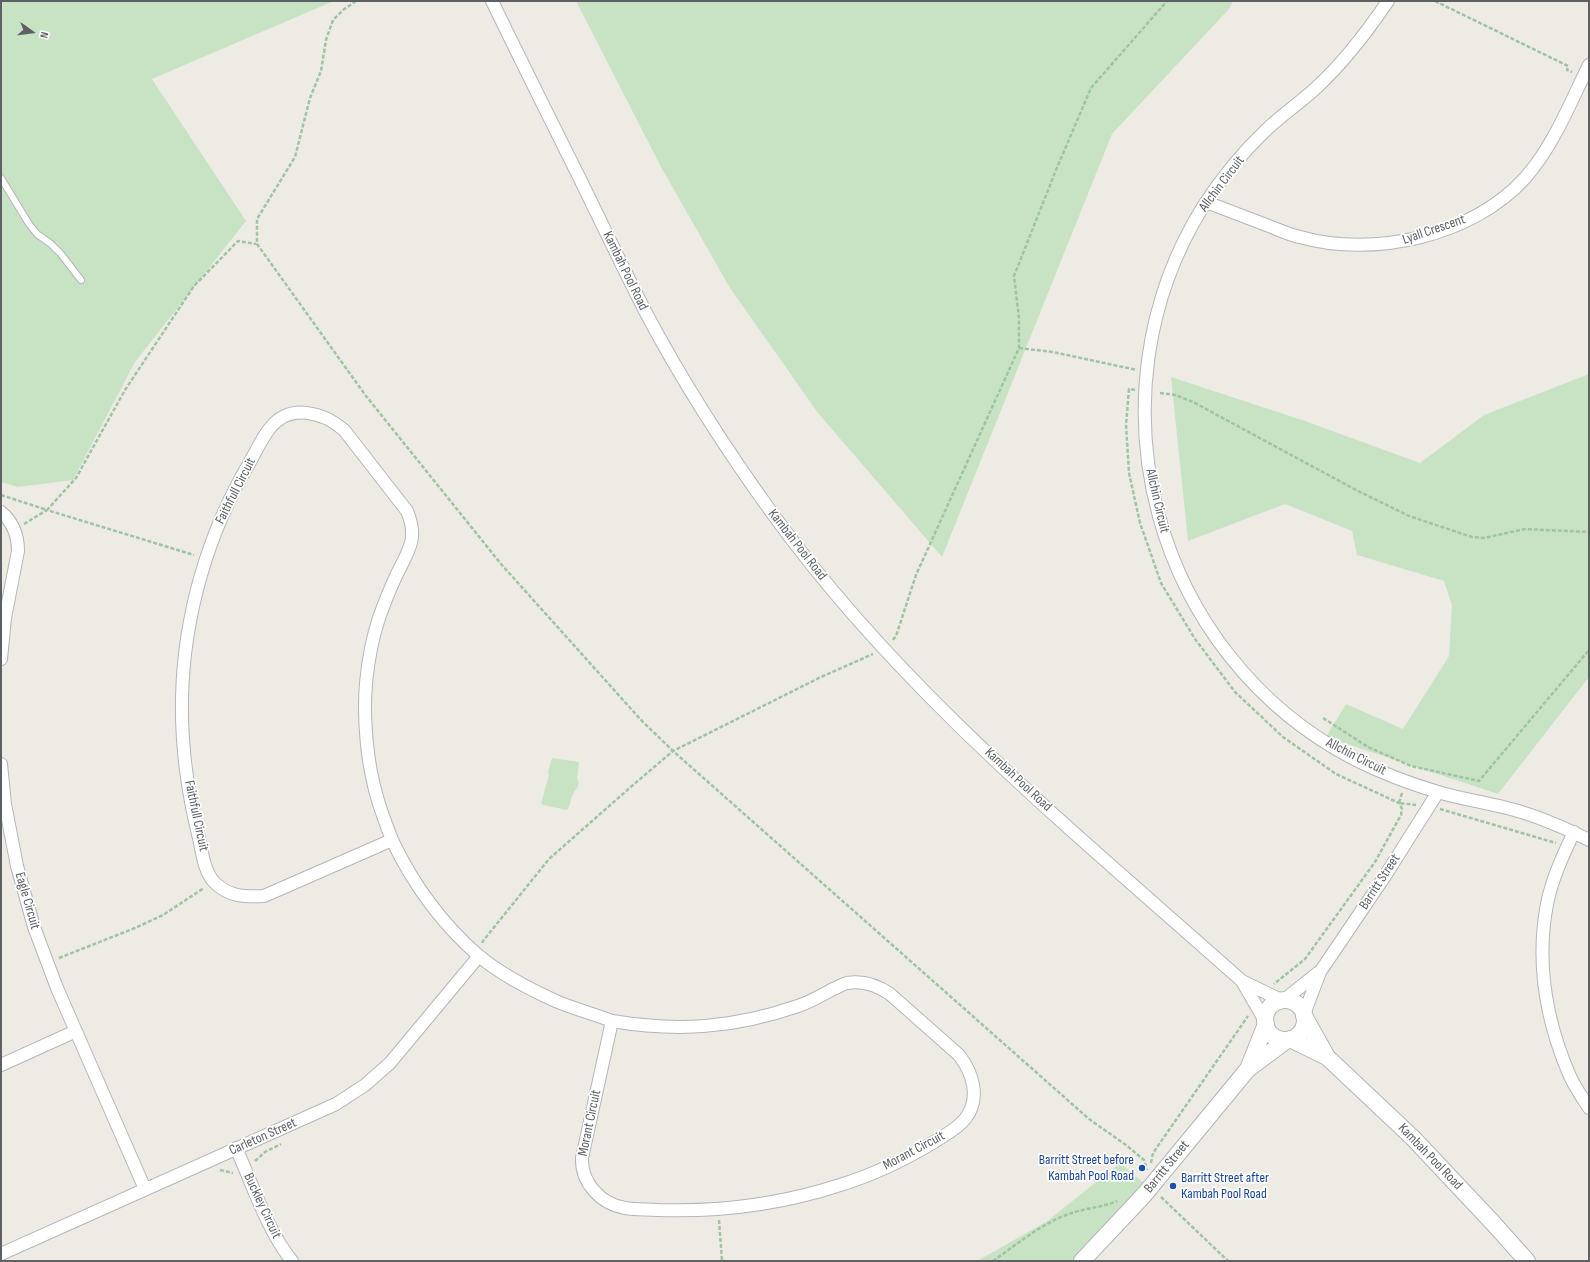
<!DOCTYPE html>
<style>
body{margin:0}
#map{position:relative;width:1590px;height:1262px;overflow:hidden;background:#eeebe5;font-family:"Sofia Sans Condensed",sans-serif}
canvas{display:block}
.frame{position:absolute;inset:0;border:2px solid #5d6164;pointer-events:none}
.north{position:absolute;left:12px;top:12px;width:40px;height:40px;-webkit-text-stroke:3px #fff;paint-order:stroke;rotate:104deg;font-size:11px;font-weight:700;line-height:16px;text-align:center;color:#5d6164}
.north::after{content:'';display:block;margin:auto;width:14px;height:18px;background:#5d6164;clip-path:polygon(50% 0,100% 100%,50% 72%,0 100%)}
</style>
<div id="map">
<canvas width="1590" height="1262"></canvas>
<div class="frame"></div>
<div class="north">N</div>
</div>
<script>
const g = document.querySelector('canvas').getContext('2d');
g.lineJoin = 'round';
function paint(path, color) {
  g.fillStyle = color;
  g.fill(path, 'evenodd');
}
function strokePath(path, color, width, dash) {
  g.strokeStyle = color;
  g.lineWidth = width;
  g.lineCap = dash ? 'butt' : 'round';
  g.setLineDash(dash || []);
  g.stroke(path);
}
function write(font, color, halo, rows, align = 'center') {
  g.font = font + ' "Sofia Sans Condensed",sans-serif';
  g.lineWidth = 3.5;
  g.setLineDash([]);
  g.textBaseline = 'middle';
  g.strokeStyle = halo;
  g.fillStyle = color;
  for (const [text, x, y, turn = 0] of rows) {
    g.save();
    g.translate(x, y);
    g.rotate((+turn || 0) * Math.PI / 180);
    g.textAlign = isNaN(turn) ? turn : align;
    if (halo) g.strokeText(text, 0, 0);
    g.fillText(text, 0, 0);
    g.restore();
  }
}
paint(new Path2D(`
 M1 1H334L152 79 246 221 135 362 73 480 18 487 1 482Z
 M576 1H1233L1229 9 1112 134 942 557 818 413 730 288 661 167Z
 M1589 374V677L1498 794 1326 737 1346 704 1403 729 1449 656 1452 605 1444 581 1357 555 1352 531 1285 504 1188 541 1171 377 1305 421 1420 463 1484 415Z
 M552 758 579 762 577 778 579 783C577 790 575 789 573 794 570 800 571 805 567 810L543 805 541 803 549 775 548 772Z
 M1120 1163 1145 1184 1074 1261H977L1046 1222Z`), '#c8e3c4');
const lane = new Path2D(`
 M1 178 29 224 37 234 51 244 61 254 81 280`);
const street = new Path2D(`
 M492 1C521 61 551 121 581 181 602 224 623 268 645 311 682 381 725 448 772 513 902 693 1077 834 1242 981L1283 1001
 M1388 1C1367 32 1345 61 1317 87 1300 103 1280 116 1264 132 1241 154 1221 179 1204 205 1083 398 1154 656 1356 760 1382 773 1411 784 1438 792 1461 799 1484 802 1507 808 1535 815 1563 827 1589 840
 M1206 202C1227 210 1248 218 1269 226 1279 230 1289 235 1300 237 1373 258 1473 236 1525 178 1554 145 1570 103 1589 65
 M1 512C13 522 18 536 18 551L5 618 1 659
 M1 764 5 804 17 866 34 927 57 988 145 1189
 M1574 832C1563 855 1552 879 1547 904 1536 962 1546 1020 1569 1074 1574 1086 1582 1097 1589 1108
 M392 840C387 826 381 812 377 797 367 763 363 719 366 683 368 662 372 639 379 618 384 604 390 589 396 576 408 551 419 539 407 511L344 430C323 412 290 403 270 428 262 438 256 451 250 462 208 532 184 615 182 697 181 743 187 789 198 834 202 849 203 871 215 883 230 897 245 897 264 896L392 840C413 884 442 924 479 956 502 975 531 990 558 1002 575 1009 594 1014 612 1021L582 1158C581 1183 601 1204 625 1208 636 1210 647 1209 658 1210 719 1212 782 1204 840 1185 873 1175 904 1160 934 1142 945 1135 957 1129 965 1119 981 1099 973 1073 959 1055L890 994C877 985 863 980 847 983 843 984 838 987 833 989 822 995 810 1002 798 1006 734 1028 678 1032 612 1021
 M1242 981 1265 1021
 M1284 1000 1319 972
 M1304 1014 1320 972 1385 876 1438 792
 M1 1065 76 1031
 M236 1148C252 1183 268 1232 292 1261
 M1 1254 336 1104 365 1085 390 1063 479 956`);
const secondary = new Path2D(`
 M1265 1020a20 20 0 1 1 40 0a20 20 0 1 1-40 0Z
 M1304 1016 1327 1057 1413 1138 1493 1223 1527 1261
 M1290 1039 1327 1057
 M1248 1069 1266 1024
 M1082 1261 1144 1195 1248 1069 1287 1040`);
strokePath(lane, '#b3b6b9', 8);
strokePath(street, '#b3b6b9', 14);
strokePath(secondary, '#b2b5b9', 18);
strokePath(new Path2D(`
 M356 1 343 10 333 20 326 40 321 71 310 98 295 157 257 219V244L366 396 501 564 641 720 673 751 1089 1119 1126 1145 1144 1160 1147 1170
 M1435 1 1568 66 1567 70 1572 72
 M1019 348 1053 352 1137 370
 M1135 390 1129 389 1126 425 1129 473 1140 523 1161 583 1195 639 1235 692 1283 737 1336 774 1399 803 1402 809 1401 815 1375 862 1305 959 1274 984
 M1160 393 1176 395 1195 403 1356 490 1409 516 1472 537 1484 538 1525 529 1589 532
 M1 495 47 510 76 478 125 390 194 286 238 241 256 244
 M24 524 47 510 194 555
 M893 640 896 636 916 575 1019 348V318L1014 276 1056 170 1091 88 1167 1
 M1323 718 1368 747 1411 766 1479 781 1589 650
 M1402 793 1399 803 1416 805
 M1440 809 1556 843
 M482 943 483 941 549 859 633 785 673 751 821 677 873 654
 M59 958 135 928 163 915 204 888
 M255 1161 265 1152 281 1144
 M1151 1163 1153 1153 1248 1016
 M220 1170 233 1173
 M1161 1197 1228 1261
 M719 1220 722 1261
 M993 1261C1016 1245 1042 1223 1069 1214 1084 1208 1101 1208 1117 1201`), '#9ec4a4', 2.5, [4, 2]);
strokePath(lane, '#fff', 6);
strokePath(street, '#fff', 12);
strokePath(secondary, '#fff', 16);
for (const [x, y, r, color] of [
 [1142,1168,4,"#1a4fb4"],
 [1173,1186,4,"#1a4fb4"]
]) {
  const dot = new Path2D();
  dot.arc(x, y, r, 0, 2 * Math.PI);
  g.fillStyle = color;
  g.fill(dot);
  strokePath(dot, '#fff', 1.5);
}
write('14px', '#5d6164', '#fff', [
 ["Allchin Circuit",1222,184,-53],
 ["Lyall Crescent",1434,230,-19],
 ["Kambah Pool Road",625,271,64],
 ["Faithfull Circuit",236,491,-63],
 ["Allchin Circuit",1157,501,77],
 ["Kambah Pool Road",797,545,52],
 ["Allchin Circuit",1356,757,27],
 ["Kambah Pool Road",1018,780,43],
 ["Faithfull Circuit",196,816,78],
 ["Barritt Street",1380,882,-57],
 ["Eagle Circuit",27,901,74],
 ["Morant Circuit",590,1123,-78],
 ["Carleton Street",263,1137,-24],
 ["Morant Circuit",914,1151,-28],
 ["Kambah Pool Road",1430,1157,46],
 ["Barritt Street",1167,1167,-51],
 ["Buckley Circuit",262,1206,65]
]);
write('14px', '#164399', '#fff', [
 ["Barritt Street before",1134,1160],
 ["Kambah Pool Road",1134,1176],
 ["Barritt Street after",1181,1178,"left"],
 ["Kambah Pool Road",1181,1194,"left"]
], 'right');
</script>
